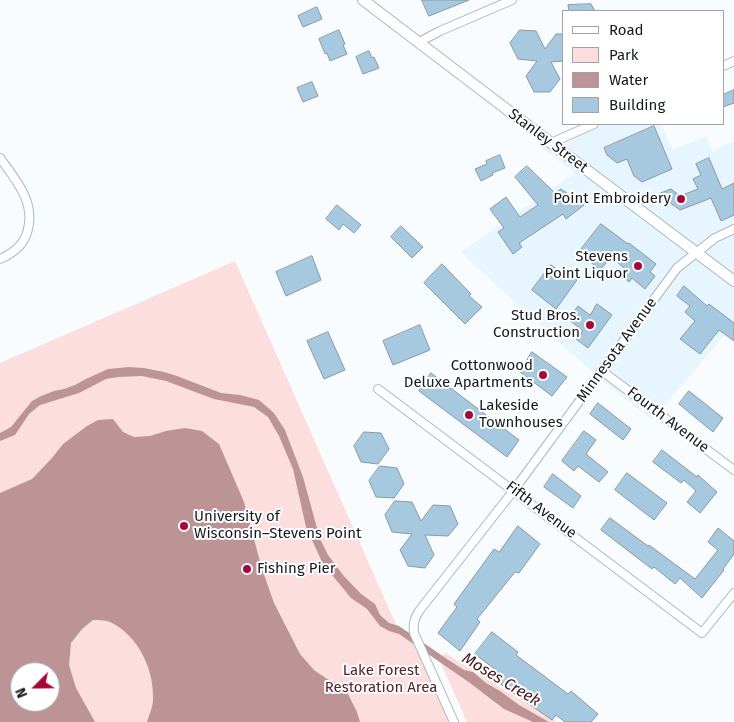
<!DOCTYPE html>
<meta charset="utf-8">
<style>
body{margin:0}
#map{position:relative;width:734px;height:722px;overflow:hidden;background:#f8fcfe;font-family:"Fira Sans",sans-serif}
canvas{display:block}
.legend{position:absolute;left:562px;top:10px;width:162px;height:115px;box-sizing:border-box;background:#fff;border:1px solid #a1a3a5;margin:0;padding:6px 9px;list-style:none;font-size:15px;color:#141a1e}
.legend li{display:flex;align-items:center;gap:10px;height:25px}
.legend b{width:25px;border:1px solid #a1a3a5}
.north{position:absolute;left:10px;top:662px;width:50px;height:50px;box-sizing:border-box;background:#fff;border:1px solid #a1a3a5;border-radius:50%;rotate:247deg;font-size:14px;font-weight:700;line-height:20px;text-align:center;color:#141a1e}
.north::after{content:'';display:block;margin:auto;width:18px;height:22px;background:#a40838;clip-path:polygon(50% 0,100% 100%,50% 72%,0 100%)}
</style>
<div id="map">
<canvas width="734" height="722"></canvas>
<ul class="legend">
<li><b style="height:6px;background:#fff"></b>Road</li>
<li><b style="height:14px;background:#fcdedf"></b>Park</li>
<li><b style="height:14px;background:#bc9496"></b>Water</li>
<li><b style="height:14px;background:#a6c9df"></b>Building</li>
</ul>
<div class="north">N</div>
</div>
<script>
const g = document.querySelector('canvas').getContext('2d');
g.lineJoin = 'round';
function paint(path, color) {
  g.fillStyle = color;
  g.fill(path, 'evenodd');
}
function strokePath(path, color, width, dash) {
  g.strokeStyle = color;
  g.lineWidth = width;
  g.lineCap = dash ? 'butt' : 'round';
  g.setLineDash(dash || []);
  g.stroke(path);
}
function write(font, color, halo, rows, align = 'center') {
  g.font = font + ' "Fira Sans",sans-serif';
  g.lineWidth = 4;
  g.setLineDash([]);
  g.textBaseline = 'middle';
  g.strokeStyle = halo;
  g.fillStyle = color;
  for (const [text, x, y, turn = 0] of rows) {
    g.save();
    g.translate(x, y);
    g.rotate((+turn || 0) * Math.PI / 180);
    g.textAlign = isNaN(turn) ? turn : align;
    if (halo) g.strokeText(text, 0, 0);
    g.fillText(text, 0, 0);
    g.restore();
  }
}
paint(new Path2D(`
 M594 124H661L673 150 706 136 712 151 734 141V324L652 420 592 372 509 297 461 252 575 173 541 147Z`), '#e7f5ff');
paint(new Path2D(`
 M235 261 398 629 401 632V636L414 633 454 722H0V363ZM20 672H50V702H20Z
 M445 653 557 722H467L439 659Z`), '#fcdedf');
paint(new Path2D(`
 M129 367 144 368 164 372 177 376 221 393 240 395 259 400 274 413 285 430 303 477 320 539 328 555 343 575 361 594 375 604 380 615 389 623 399 626 447 659 464 670 473 672 486 683 500 691 519 705 549 722H533L504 709 470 683 399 634 389 631 380 626 367 609 351 598 323 564 306 527 293 469 279 436 268 417 254 407 214 399 166 381 142 376 118 377 106 379 79 393 40 405 29 414 15 435 0 441V433L11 427 32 401 41 396 54 391 64 389 75 385 86 379 108 369Z
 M113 419 123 432 134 437 150 436 166 431 185 428 202 431 219 444 244 502 262 569 274 603 300 654 314 670 327 679 344 686 357 712 360 722H147C149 715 153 707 153 699 154 670 139 637 112 623 107 620 99 620 93 620L82 629 71 643 69 665 76 688 95 722H0V493L32 479 52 458 63 444 87 426 98 420ZM20 672H50V702H20Z`), '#bc9496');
const building = new Path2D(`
 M422 0H469L429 16Z
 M591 4 595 11H569L568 5Z
 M317 7 322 19 303 27 298 16Z
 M339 30 345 44 343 45 347 54 330 61 327 53 325 54 319 39Z
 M520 30 536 31 545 49 556 34H563V61L551 62 560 79 550 92H534L526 76 537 61 518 59 510 43Z
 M369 51 372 58 374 57 379 68 363 74 356 57Z
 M312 82 318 96 303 102 297 88Z
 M734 90V103L723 107V95Z
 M654 126 672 169 642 182 634 176 627 159 617 163 607 155 604 148Z
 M500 155 505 168 492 173 493 175 481 181 475 169 487 164 486 161Z
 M709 158 722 189 734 183V215L721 221 711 198 680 210 658 194 671 189 680 196 698 189 693 179 701 175 696 164Z
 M527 166 555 193 561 189 584 205 566 219 563 214 519 243 522 247 513 254 498 232 504 228 490 209 506 197 520 217 538 205 515 177Z
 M337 205 361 225 354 233 343 224 339 230 326 219Z
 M601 224 628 244 629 243 656 264 650 272 655 276 645 289 632 278 629 282 620 274 624 268 611 257 600 270 579 252Z
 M401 226 423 247 412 258 391 237Z
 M312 256 321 280 286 296 276 272Z
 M442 264 471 294 469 296 482 307 465 324 424 283Z
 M551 265 565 275 567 272 577 280 556 309 532 290Z
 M684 286 707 306 709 304 734 323V341L719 330 700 354 680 339 695 321 685 312 690 306 677 296Z
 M597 304 612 315 588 348 576 339 583 331 568 319 578 306 590 315Z
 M420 325 430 350 393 365 383 341Z
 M328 332 345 370 324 379 307 341Z
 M532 352 567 377 552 396 520 372Z
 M431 373 519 440 507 457 419 391Z
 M689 391 723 418 713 432 679 404Z
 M598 403 631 429 623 440 590 414Z
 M584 431 596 440 586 454 608 472 599 482 578 466 574 471 562 461Z
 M364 432 381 433 389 449 378 464 361 462 354 446Z
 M662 450 697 477 698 475 717 492 700 513 687 502 696 491 684 480 681 483 653 462Z
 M380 466 397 468 404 484 394 498 376 497 369 481Z
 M627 473 667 503 654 520 615 490Z
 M553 474 581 496 573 508 544 487Z
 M395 501 412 502 421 521 433 505 450 506 458 524 448 536 425 535 434 555 425 568 408 566 400 550 412 534 392 532 385 515Z
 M610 518 648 546 649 545 695 579 718 550 708 542 718 528 734 541V554L723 569 724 570 702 598 680 578 675 584 654 567 652 569 601 530Z
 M518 526 540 544 519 573 515 572 477 619 480 622 460 651 438 633 457 607 454 604 494 549 499 552Z
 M492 632 518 652 516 655 568 694 571 691 598 714 591 722H565L556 715 552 720 496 681 501 674 475 654Z`);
paint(building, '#a6c9df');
strokePath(building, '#8999a3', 1);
const minor = new Path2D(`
 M419 42 440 31 512 0
 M723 66 734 61
 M551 143 594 124
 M0 158C15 179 35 201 28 229 25 244 14 253 0 259
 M602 371 734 470
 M378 389 702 633 734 593
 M454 722 414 633C413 624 414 619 419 611L514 490 677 268 715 238 734 229`);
const tertiary = new Path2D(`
 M363 0 551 143 734 281`);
strokePath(minor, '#a8b8c3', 10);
strokePath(tertiary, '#a8b8c3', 12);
strokePath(minor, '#fff', 8);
strokePath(tertiary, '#fff', 10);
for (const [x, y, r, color] of [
 [681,199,5,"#a40838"],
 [638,266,5,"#a40838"],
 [590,325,5,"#a40838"],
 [543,375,5,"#a40838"],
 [469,415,5,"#a40838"],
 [184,526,5,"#a40838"],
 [247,569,5,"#a40838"]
]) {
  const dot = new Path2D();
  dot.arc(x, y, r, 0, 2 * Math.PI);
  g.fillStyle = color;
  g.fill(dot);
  strokePath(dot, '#fff', 2);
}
write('15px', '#141a1e', '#fff', [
 ["Stanley Street",548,141,37],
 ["Minnesota Avenue",617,350,-54],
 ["Fourth Avenue",668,420,37],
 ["Fifth Avenue",541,510,37]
]);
write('15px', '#141a1e', '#fff', [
 ["Point Embroidery",671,199],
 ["Stevens",628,257],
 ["Point Liquor",628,274],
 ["Stud Bros.",580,316],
 ["Construction",580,333],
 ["Cottonwood",533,366],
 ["Deluxe Apartments",533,383],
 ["Lakeside",479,406,"left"],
 ["Townhouses",479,423,"left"],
 ["University of",194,517,"left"],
 ["Wisconsin–Stevens Point",194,534,"left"],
 ["Fishing Pier",257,569,"left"]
], 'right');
write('15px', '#572229', '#fff', [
 ["Lake Forest",381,671],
 ["Restoration Area",381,688]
]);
write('italic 16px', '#49151d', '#fff', [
 ["Moses Creek",501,680,31]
]);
</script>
